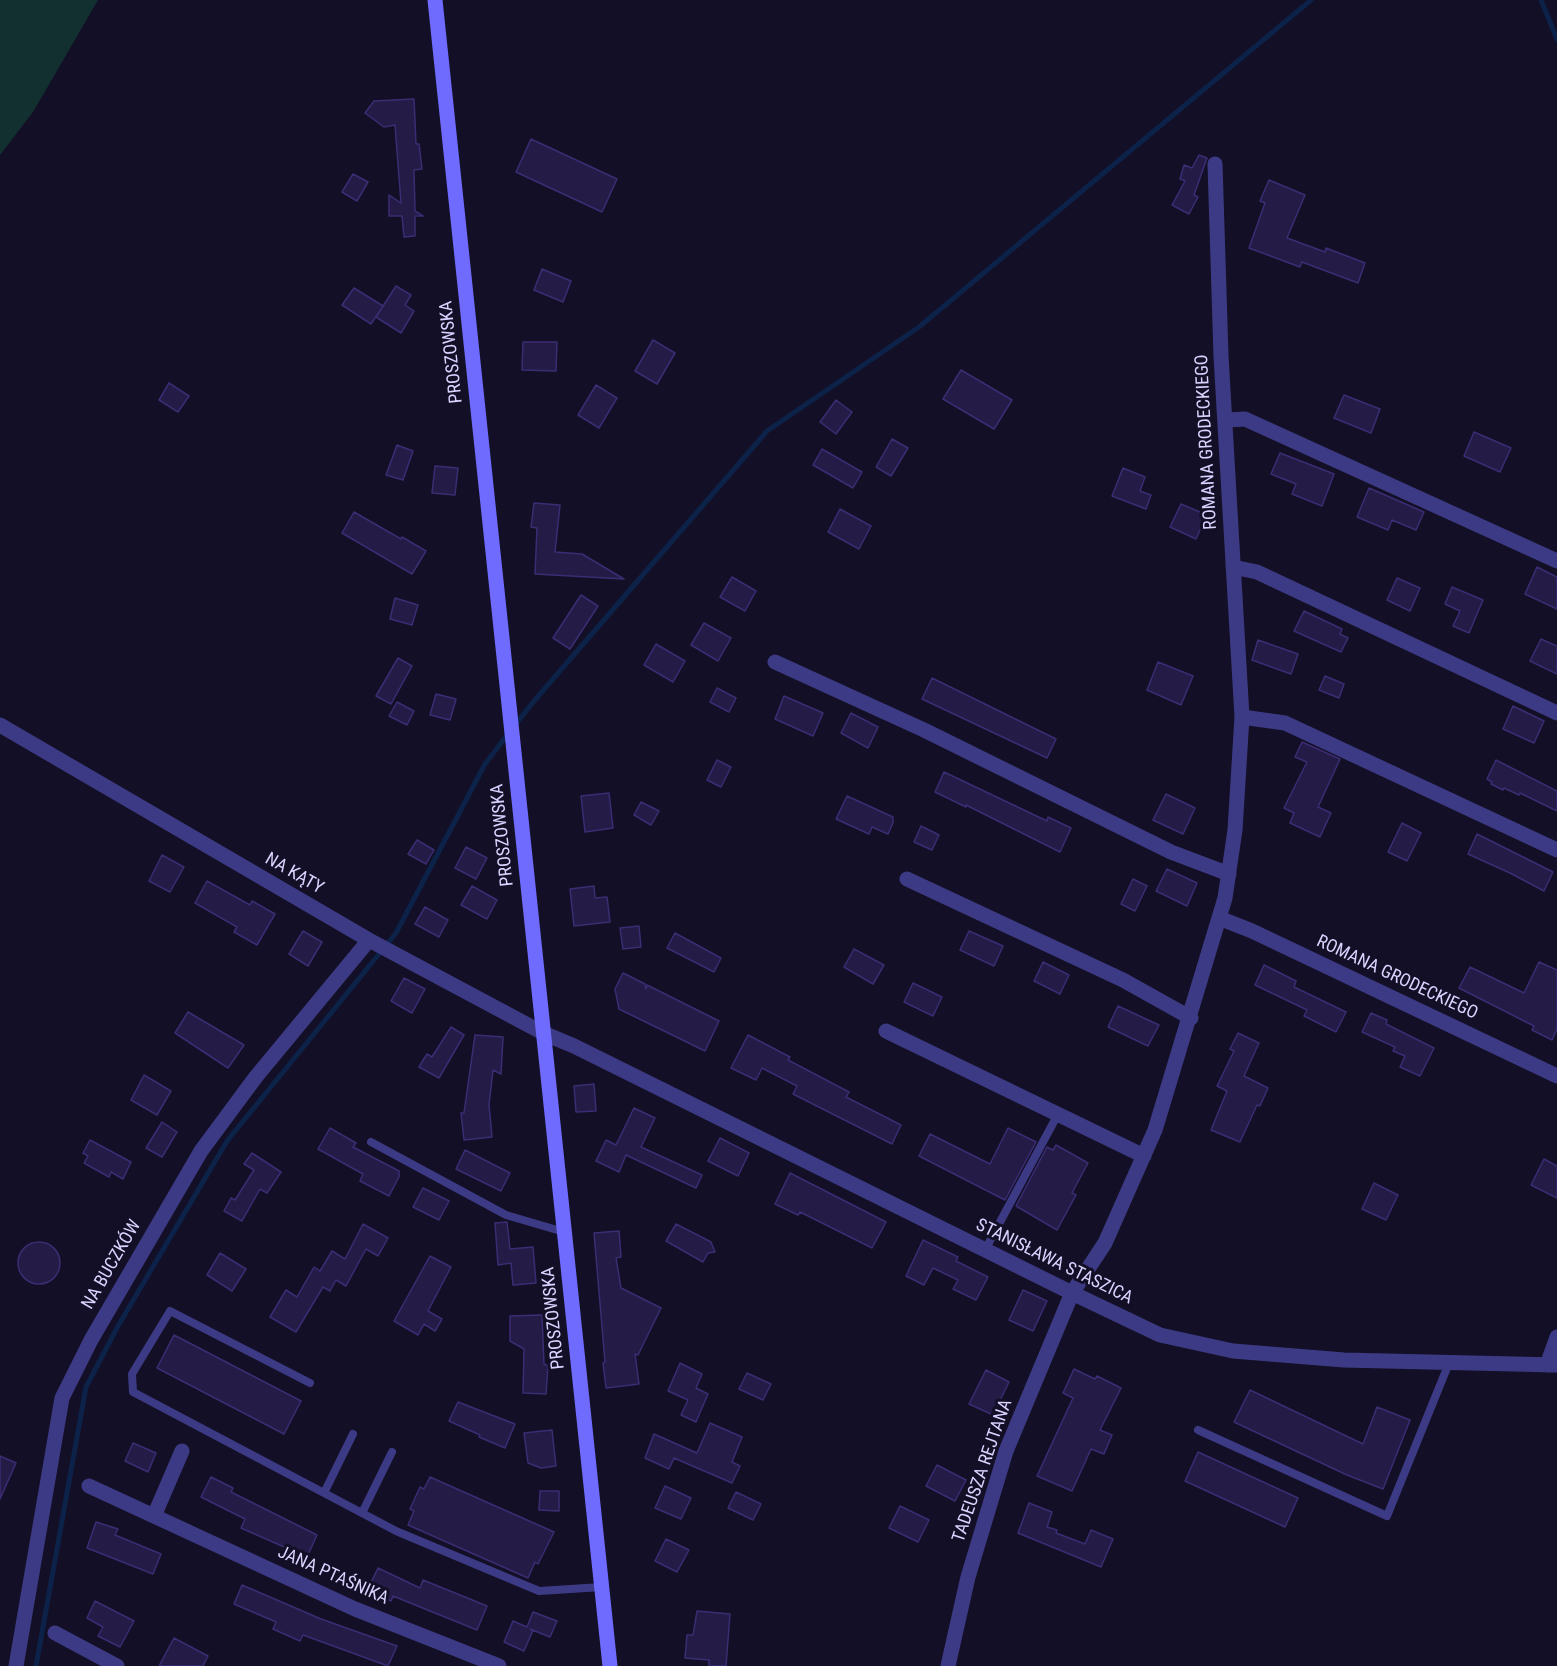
<!DOCTYPE html>
<meta charset="utf-8">
<style>
body{margin:0}
canvas{display:block;background:#130f26}
</style>
<canvas width="1557" height="1666"></canvas>
<script>
const g = document.querySelector('canvas').getContext('2d');
g.lineJoin = 'round';
function paint(path, color) {
  g.fillStyle = color;
  g.fill(path, 'evenodd');
}
function strokePath(path, color, width, dash) {
  g.strokeStyle = color;
  g.lineWidth = width;
  g.lineCap = dash ? 'butt' : 'round';
  g.setLineDash(dash || []);
  g.stroke(path);
}
function write(font, color, halo, rows, align = 'center') {
  g.font = font + ' "Roboto Condensed",sans-serif';
  g.lineWidth = 6;
  g.setLineDash([]);
  g.textBaseline = 'middle';
  g.strokeStyle = halo;
  g.fillStyle = color;
  for (const [text, x, y, turn = 0] of rows) {
    g.save();
    g.translate(x, y);
    g.rotate((+turn || 0) * Math.PI / 180);
    g.textAlign = isNaN(turn) ? turn : align;
    if (halo) g.strokeText(text, 0, 0);
    g.fillText(text, 0, 0);
    g.restore();
  }
}
paint(new Path2D(`
 M0 0H98L33 112 0 155Z`), '#12302f');
strokePath(new Path2D(`
 M1541 0 1557 39
 M515 725 534 701 767 431 919 327 1311 0
 M36 1666 86 1387 118 1326 227 1141 396 933 485 764 508 734`), '#0c2248', 5);
const building = new Path2D(`
 M414 99 416 144H419L422 169 414 170 415 211 423 216H415V236L404 237 402 216H389V195L401 203 395 125 384 127 365 113 374 101Z
 M531 139 617 179 602 212 516 172Z
 M1199 155 1207 158 1194 195 1198 197 1189 214 1172 205 1185 181 1180 179 1184 165 1192 168Z
 M353 174 368 182 357 201 342 192Z
 M1269 180 1305 195 1287 238 1325 252 1326 248 1365 263 1358 283 1302 262 1300 267 1249 248 1265 203 1260 201Z
 M542 269 571 281 563 302 534 290Z
 M396 286 411 295 405 305 414 311 401 333 376 317Z
 M354 288 383 306 371 324 342 305Z
 M653 340 675 353 657 384 635 371Z
 M523 342H557L556 371 522 370Z
 M961 370 1012 400 994 429 943 399Z
 M169 383 189 396 178 412 159 400Z
 M596 385 617 398 599 428 578 415Z
 M1344 395 1380 409 1371 433 1334 418Z
 M836 400 852 412 836 434 820 422Z
 M1474 432 1511 448 1500 472 1464 456Z
 M892 439 908 448 891 476 876 467Z
 M397 445 413 451 403 480 386 475Z
 M822 449 862 472 853 488 813 465Z
 M1280 453 1334 474 1322 506 1292 494 1296 484 1271 474Z
 M435 466 458 468 455 495 432 493Z
 M1123 468 1145 477 1140 491 1151 495 1146 509 1112 496Z
 M1369 488 1424 512 1416 530 1392 520 1388 530 1357 517Z
 M534 503 560 505 555 552 582 554 624 579 535 574 537 528 531 527Z
 M1181 504 1207 515 1196 539 1170 527Z
 M840 509 871 526 859 549 828 532Z
 M354 512 401 539 402 537 426 551 412 574 342 533Z
 M1537 567 1557 577V609L1525 594Z
 M732 577 756 591 745 611 720 597Z
 M1397 578 1420 588 1410 611 1387 600Z
 M1452 587 1483 600 1469 633 1453 626 1460 611 1445 604Z
 M581 595 598 606 570 649 553 638Z
 M395 598 418 605 412 625 390 619Z
 M1304 611 1342 629 1340 634 1348 638 1341 652 1294 631Z
 M704 623 731 638 718 661 691 645Z
 M1541 639 1557 646V674L1530 661Z
 M1258 640 1298 654 1291 674 1252 660Z
 M656 644 685 661 673 682 644 665Z
 M398 658 412 666 391 704 376 696Z
 M1158 662 1193 676 1181 705 1147 690Z
 M1325 676 1344 684 1339 698 1319 690Z
 M932 678 1056 739 1047 758 922 699Z
 M717 688 736 698 729 712 710 702Z
 M436 694 456 699 450 720 430 715Z
 M784 696 823 713 813 736 775 719Z
 M397 702 414 711 407 725 389 716Z
 M1513 706 1544 721 1534 743 1503 729Z
 M851 713 878 727 868 748 841 733Z
 M1302 742 1340 759 1318 807 1331 813 1320 837 1290 823 1294 813 1284 808 1307 762 1295 757Z
 M717 760 731 767 721 787 707 780Z
 M1496 760 1557 791V811L1520 793 1519 795 1504 788 1503 790 1491 784 1492 782 1487 779Z
 M944 772 1047 821 1048 817 1071 828 1060 852 966 805V807L935 792Z
 M609 793 613 828 585 832 581 796Z
 M1166 794 1195 808 1183 834 1153 820Z
 M847 796 893 817V823L888 834 872 827 869 834 836 819Z
 M641 802 659 811 651 825 634 815Z
 M1402 823 1421 833 1407 861 1388 852Z
 M921 826 939 835 932 850 914 842Z
 M1477 834 1553 872 1544 891 1510 873 1468 854Z
 M417 840 434 850 426 864 408 854Z
 M466 847 487 858 476 879 455 868Z
 M162 855 184 867 170 892 149 881Z
 M1167 869 1197 883 1187 906 1156 891Z
 M1133 879 1147 886 1135 911 1121 904Z
 M207 881 250 905 252 901 275 914 257 945 234 932 237 927 195 903Z
 M472 886 497 900 487 919 461 905Z
 M594 886 595 898 607 897 610 922 574 926 570 889Z
 M425 907 448 920 439 937 415 924Z
 M639 926 641 947 623 949 620 928Z
 M303 931 322 942 308 966 289 954Z
 M969 931 1003 946 994 966 960 950Z
 M675 933 721 958 714 972 667 948Z
 M854 949 884 965 873 984 844 967Z
 M1043 962 1069 975 1060 994 1034 981Z
 M1539 962 1557 970V1029L1552 1040 1532 1030 1534 1026 1459 988 1470 967 1524 993Z
 M1264 965 1296 981 1294 987 1346 1012 1336 1032 1304 1016 1307 1010 1255 985Z
 M623 973 645 984 646 989 647 985 719 1021 705 1051 619 1009 615 989Z
 M404 978 425 989 412 1013 391 1001Z
 M913 983 942 997 933 1016 904 1002Z
 M1118 1006 1159 1025 1148 1046 1108 1027Z
 M188 1012 244 1045 228 1068 175 1033Z
 M1371 1013 1387 1020 1386 1024 1434 1048 1420 1076 1400 1067 1405 1056 1393 1051 1395 1047 1362 1032Z
 M451 1027 464 1035 439 1078 419 1067 427 1054 432 1057Z
 M1238 1033 1259 1043 1244 1076 1268 1088 1260 1106 1257 1105 1240 1142 1211 1130 1227 1091 1217 1086 1234 1051 1230 1049Z
 M475 1035 503 1037 501 1074 493 1070 489 1105 492 1137 464 1140 461 1113H464Z
 M748 1035 790 1057 788 1060 849 1092 846 1097 901 1125 892 1144 793 1094 797 1086 762 1068 756 1080 731 1068Z
 M144 1075 171 1091 157 1115 131 1100Z
 M594 1084 596 1111 576 1112 574 1086Z
 M634 1108 655 1118 641 1147 702 1175 696 1188 626 1155 619 1172 596 1161 606 1140 616 1145Z
 M162 1122 177 1132 162 1157 146 1148Z
 M330 1128 356 1143 353 1147 399 1171V1177L389 1196 360 1181 363 1174 318 1149Z
 M1008 1128 1036 1142 1005 1200 919 1156 930 1134 990 1164Z
 M720 1138 749 1153 738 1176 708 1161Z
 M90 1140 131 1162 123 1179 111 1172 109 1177 84 1163 88 1156 83 1153Z
 M1056 1145 1088 1163 1072 1193 1076 1195 1057 1230 1016 1206 1047 1147 1053 1150Z
 M465 1150 510 1173 501 1191 456 1169Z
 M252 1153 281 1172 267 1193 260 1189 242 1221 224 1211 231 1198 235 1200 254 1170 244 1164Z
 M1544 1159 1557 1166V1198L1531 1185Z
 M790 1173 886 1222 872 1248 800 1212 798 1215 775 1204Z
 M1374 1183 1398 1195 1386 1220 1362 1209Z
 M423 1188 449 1201 439 1220 413 1207Z
 M507 1222 510 1249 533 1247 536 1283 513 1285 511 1263 498 1265 495 1223Z
 M363 1224 388 1238 378 1256 366 1249 346 1286 336 1280 330 1291 323 1287 296 1332 270 1317 286 1290 297 1297 314 1267 320 1271 332 1251 345 1259Z
 M676 1224 711 1242 715 1252 708 1253 703 1262 666 1241Z
 M619 1231 621 1257 616 1258 621 1288 661 1308 638 1355 635 1354 639 1384 606 1388 603 1363 605 1362 594 1233Z
 M923 1240 958 1257 956 1261 988 1277 976 1300 953 1289 958 1280 933 1268 924 1285 906 1276Z
 M18 1263a21 21 0 1 1 42 0a21 21 0 1 1-42 0Z
 M220 1253 246 1269 232 1291 207 1275Z
 M430 1256 451 1267 428 1311 442 1319 435 1331 424 1324 418 1335 394 1321Z
 M1023 1290 1047 1301 1033 1331 1009 1320Z
 M542 1315 544 1364 548 1366 546 1394 523 1393 524 1349 510 1341V1316Z
 M174 1335 301 1401 284 1434 157 1368Z
 M680 1363 702 1374 696 1388 708 1394 696 1422 681 1415 688 1400 668 1391Z
 M1074 1369 1095 1379 1097 1376 1121 1388 1100 1430 1112 1435 1104 1454 1091 1449 1072 1491 1037 1476 1073 1398 1063 1393Z
 M986 1370 1009 1382 993 1415 969 1404Z
 M747 1373 771 1384 763 1400 739 1389Z
 M1250 1390 1363 1444 1377 1407 1410 1420 1383 1489 1347 1475 1234 1422Z
 M458 1402 515 1424 505 1448 479 1437 480 1435 449 1421Z
 M710 1423 742 1437 732 1462 740 1466 732 1483 674 1458 669 1469 645 1458 654 1434 697 1453Z
 M552 1430 556 1466 541 1468 528 1463 524 1433Z
 M133 1443 156 1453 148 1472 125 1461Z
 M1198 1452 1298 1498 1285 1527 1185 1481Z
 M0 1456 16 1463 0 1499Z
 M937 1465 966 1480 955 1501 926 1486Z
 M211 1477 233 1488 231 1492 317 1535 307 1557 241 1528 245 1519 201 1497Z
 M430 1477 554 1532 538 1564 535 1562 528 1578 408 1525 414 1511 410 1509 420 1487 424 1489Z
 M665 1486 691 1498 681 1519 655 1508Z
 M540 1491H559V1511L539 1510Z
 M736 1492 761 1504 753 1520 728 1508Z
 M1029 1503 1052 1512 1047 1527 1057 1530 1056 1533 1085 1544 1091 1530 1113 1539 1101 1567 1018 1533Z
 M900 1506 929 1520 918 1542 889 1528Z
 M96 1522 118 1529 115 1535 161 1554 153 1574 87 1548Z
 M666 1539 689 1550 677 1572 655 1561Z
 M378 1568 420 1588 423 1580 487 1606 477 1630 393 1596 391 1601 368 1589Z
 M242 1585 321 1619 397 1646 388 1666 303 1635 300 1641 273 1629 276 1622 234 1604Z
 M95 1601 134 1621 120 1647 98 1636 103 1627 87 1618Z
 M697 1611 730 1614 726 1666H709V1660L685 1658 687 1635H693Z
 M533 1612 557 1621 550 1637 530 1629 533 1630 524 1651 504 1642 513 1621 527 1627Z
 M174 1638 208 1656 203 1666H159Z`);
paint(building, '#241b47');
strokePath(building, '#3b2d73', 1.5);
strokePath(new Path2D(`
 M371 1142 506 1215 564 1232
 M985 1250 1058 1114
 M310 1383 170 1311 132 1374 133 1392 396 1531 539 1591 602 1587
 M1198 1430 1387 1516 1449 1363
 M324 1493 353 1434
 M362 1513 392 1452`), '#3d3a85', 8);
strokePath(new Path2D(`
 M1226 420 1245 419 1557 561
 M1233 567 1257 572 1557 713
 M775 662 924 730 1171 852 1229 874
 M1242 717 1285 723 1557 850
 M0 725 369 940 543 1033 574 1046 1072 1293 1160 1335 1233 1351 1344 1360 1557 1365
 M907 879 1123 980 1191 1018
 M1219 918 1252 931 1557 1076
 M886 1031 1144 1156
 M1547 1365 1557 1337
 M89 1486 355 1609 499 1666
 M154 1516 182 1451
 M55 1633 117 1666
 M16 1666 62 1398 91 1340 201 1151 255 1078 369 940
 M948 1666 968 1577 1006 1451 1072 1293 1105 1243 1155 1130 1225 898 1235 830 1242 717 1221 356 1215 164`), '#3d3a85', 15);
strokePath(new Path2D(`
 M435 0 610 1666`), '#6f6bff', 15);
write('18px', '#d9d4ff', '#130f26', [
 ["PROSZOWSKA",452,352,-96],
 ["ROMANA GRODECKIEGO",1207,442,-93],
 ["PROSZOWSKA",503,835,-96],
 ["NA KĄTY",294,874,30],
 ["ROMANA GRODECKIEGO",1397,978,25],
 ["STANISŁAWA STASZICA",1054,1262,26],
 ["NA BUCZKÓW",112,1265,-60],
 ["PROSZOWSKA",554,1318,-96],
 ["TADEUSZA REJTANA",983,1471,-71],
 ["JANA PTAŚNIKA",333,1576,24]
]);
</script>
